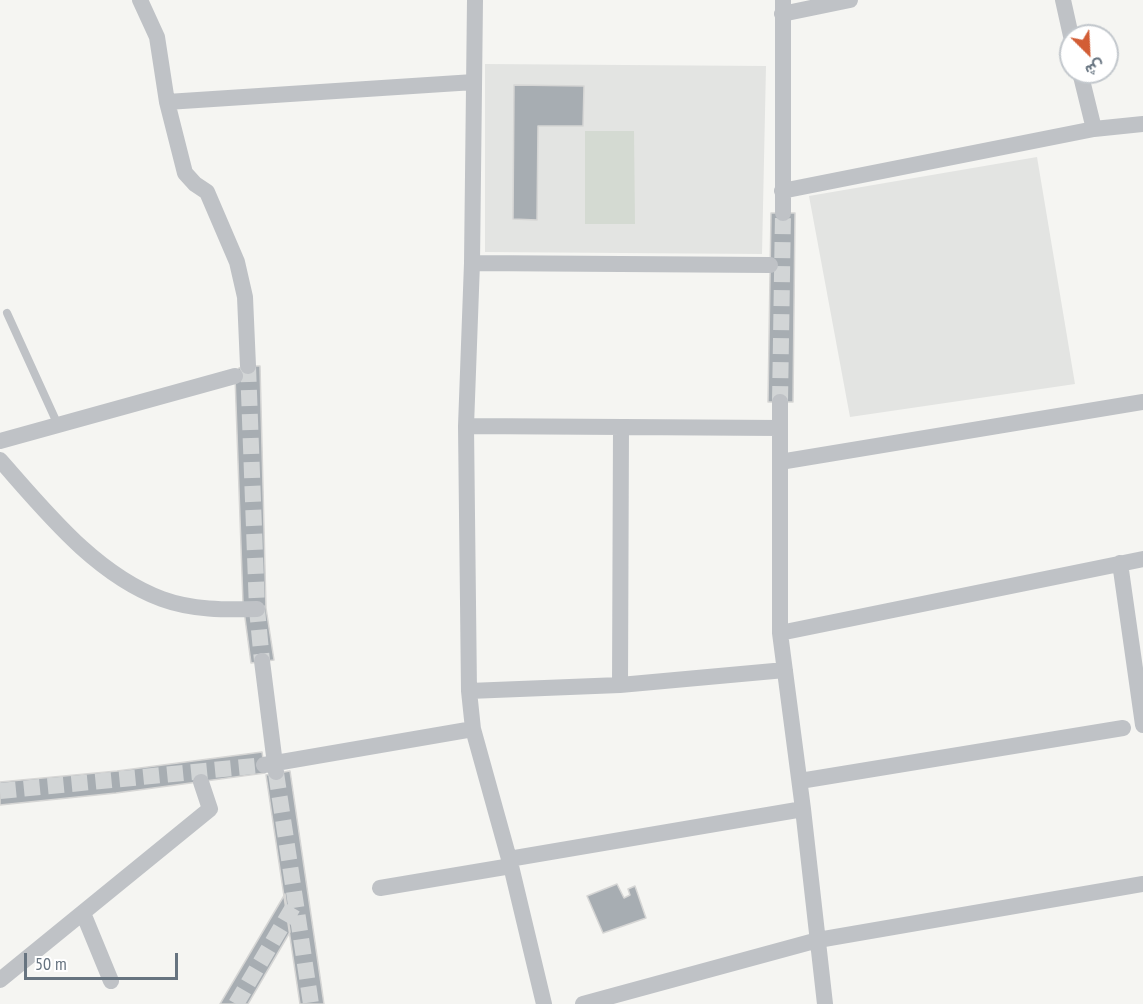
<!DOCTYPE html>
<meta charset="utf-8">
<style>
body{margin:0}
#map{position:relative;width:1143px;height:1004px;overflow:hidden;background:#f5f5f2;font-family:"PT Sans Narrow",Vazirmatn,sans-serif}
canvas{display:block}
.north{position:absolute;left:1059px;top:24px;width:60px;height:60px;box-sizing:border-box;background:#fff;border:2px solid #c2c7cc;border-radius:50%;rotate:156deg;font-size:16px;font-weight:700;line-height:24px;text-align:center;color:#677480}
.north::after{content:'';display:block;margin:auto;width:21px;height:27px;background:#d25d35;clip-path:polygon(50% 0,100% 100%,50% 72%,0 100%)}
.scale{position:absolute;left:24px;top:953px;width:154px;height:27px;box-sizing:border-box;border:3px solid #677480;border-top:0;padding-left:8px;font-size:18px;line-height:21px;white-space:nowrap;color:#677480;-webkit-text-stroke:4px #fff;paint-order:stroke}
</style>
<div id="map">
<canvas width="1143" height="1004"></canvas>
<div class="north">ش</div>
<div class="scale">50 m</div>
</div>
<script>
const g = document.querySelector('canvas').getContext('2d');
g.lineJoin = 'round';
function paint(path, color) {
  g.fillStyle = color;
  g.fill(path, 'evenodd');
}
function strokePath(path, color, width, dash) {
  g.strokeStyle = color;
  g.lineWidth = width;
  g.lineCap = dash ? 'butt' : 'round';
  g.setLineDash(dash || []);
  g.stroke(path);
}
paint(new Path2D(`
 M485 64 766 66 762 254 485 252Z
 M1037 157 1075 384 850 417 809 196Z`), '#e3e4e2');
paint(new Path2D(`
 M585 131H634L635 224H585Z`), '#d4dad2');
const building = new Path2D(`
 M514 85 584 86 583 126H538L537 220 513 219Z
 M771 213H795L793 402H768Z
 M248 366H260L266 608 274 660 251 663 243 603 235 376 239 368Z
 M262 752 265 773 116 793 0 805V782L117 771Z
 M290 771 324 1004H300L266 775Z
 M617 884 624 898 630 895 628 889 635 886 646 918 603 933 587 896Z
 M285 894 290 932 248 1004H220Z`);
paint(building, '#a7adb2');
strokePath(building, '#d6d6d5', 1.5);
strokePath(new Path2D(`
 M248 366 257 609 262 661
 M780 402 783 213
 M276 773 311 1004
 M0 791 264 765
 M236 1004 296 902`), '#d2d5d6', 16, [16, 8]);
strokePath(new Path2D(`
 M7 313 58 425`), '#bfc2c6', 8);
strokePath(new Path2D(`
 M140 0 157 37 167 102 185 173 195 184 207 192 237 262 245 297 248 366
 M475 0 472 263 466 426 469 691 473 729 511 866 544 1004
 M1063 0 1071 36
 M782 14 850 0
 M1080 72 1094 129
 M167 102 474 82
 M782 191 1094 129 1143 124
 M783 213V0
 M472 263 770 265
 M780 402V633L803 809 825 1004
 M466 426 780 428
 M0 441 235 376
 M0 460C46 512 95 574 162 599 192 610 225 610 257 609
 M780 462 1143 402
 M1120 563 1143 725
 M780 633 1143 559
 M262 661 276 772
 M620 685 621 428
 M469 691 620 685 785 670
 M264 765 473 729
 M800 781 1123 728
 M509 859 803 809
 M380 888 511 866
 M83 913 111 981
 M0 980 210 809 201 782
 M583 1004 818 940 1143 884`), '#bfc2c6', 16);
</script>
